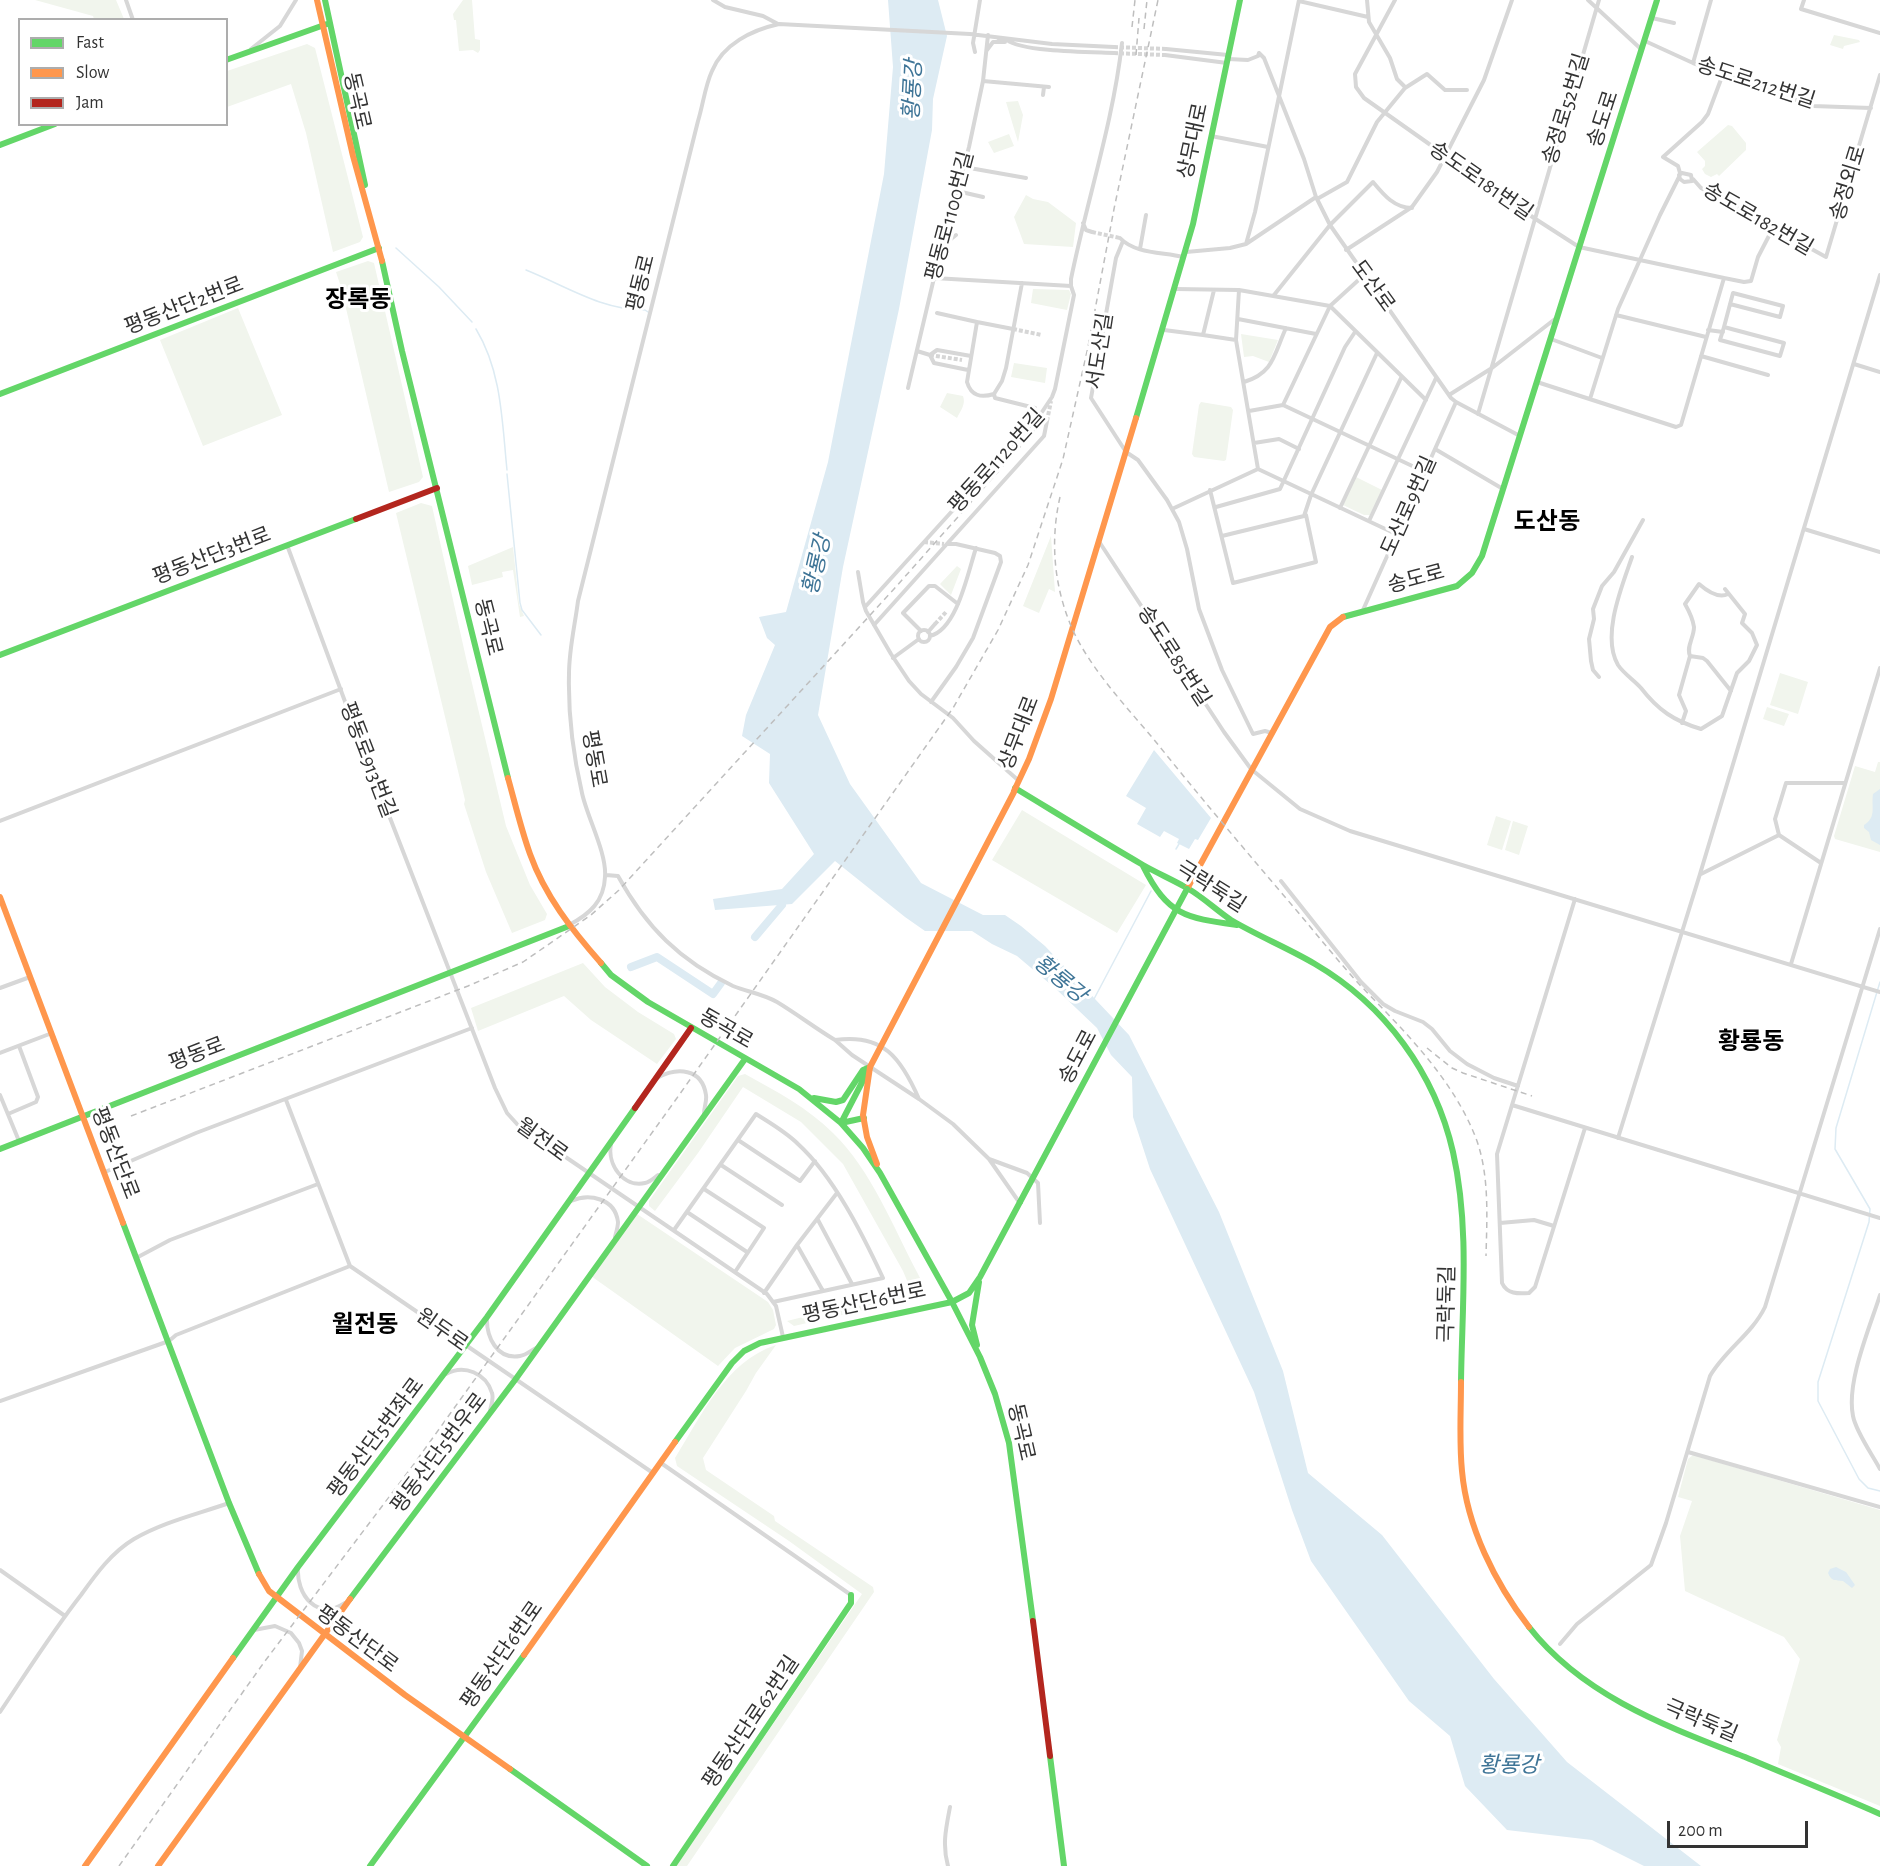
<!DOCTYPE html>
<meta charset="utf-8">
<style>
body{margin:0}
#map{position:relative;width:1880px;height:1866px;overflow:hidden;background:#fff;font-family:"Alegreya Sans",sans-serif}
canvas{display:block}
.legend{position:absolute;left:18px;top:18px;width:210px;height:108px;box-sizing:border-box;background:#fff;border:2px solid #adadad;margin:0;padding:8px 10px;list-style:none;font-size:18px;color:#333}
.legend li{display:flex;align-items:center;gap:12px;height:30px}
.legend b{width:30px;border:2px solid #adadad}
.scale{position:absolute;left:1667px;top:1821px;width:141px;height:27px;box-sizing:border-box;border:3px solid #333;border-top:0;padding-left:8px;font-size:18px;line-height:21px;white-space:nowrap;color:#333;-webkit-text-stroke:4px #fff;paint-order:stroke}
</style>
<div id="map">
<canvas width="1880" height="1866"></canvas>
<ul class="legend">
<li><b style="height:8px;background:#63d668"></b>Fast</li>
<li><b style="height:8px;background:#ff974d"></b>Slow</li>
<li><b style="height:8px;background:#b3261e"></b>Jam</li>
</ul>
<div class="scale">200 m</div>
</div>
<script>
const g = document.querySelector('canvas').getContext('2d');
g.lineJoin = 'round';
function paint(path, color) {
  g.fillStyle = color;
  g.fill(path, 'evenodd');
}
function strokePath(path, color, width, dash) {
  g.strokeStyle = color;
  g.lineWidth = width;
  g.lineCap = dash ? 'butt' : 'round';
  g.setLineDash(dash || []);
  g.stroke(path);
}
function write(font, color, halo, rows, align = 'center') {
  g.font = font + ' "Alegreya Sans","Noto Sans KR",sans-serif';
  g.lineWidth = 6;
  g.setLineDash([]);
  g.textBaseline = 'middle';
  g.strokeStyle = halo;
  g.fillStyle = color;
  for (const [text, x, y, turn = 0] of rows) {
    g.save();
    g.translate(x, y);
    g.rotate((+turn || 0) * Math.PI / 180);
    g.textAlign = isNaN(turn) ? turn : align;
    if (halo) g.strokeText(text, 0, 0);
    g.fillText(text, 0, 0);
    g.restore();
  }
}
paint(new Path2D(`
 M35 0H116L124 19H94L93 16Z
 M463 0H472L475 39 480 40V50L478 53 473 50 459 51 456 20H454L453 14Z
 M1834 35 1859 40 1860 42 1844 46 1843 49 1830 45Z
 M307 44 315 48 363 237 360 242 333 252 306 133 291 84 227 107V71Z
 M1018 101 1023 115 1018 142 1006 102Z
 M1728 125 1732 126 1746 143V150L1719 176 1717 174 1711 177 1705 174 1702 169 1705 166V161L1697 152Z
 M1009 134 1014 146 994 153 988 142Z
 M1026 195 1033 199 1048 202 1076 223 1073 247 1024 244 1014 217Z
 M368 261 374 263 423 477 419 482 389 492 341 287 336 272Z
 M1033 289 1069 290 1071 294 1067 310 1031 303Z
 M238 308 282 415 203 446 160 340Z
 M1241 334 1278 340 1269 362 1253 356 1244 357Z
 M1014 363 1047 368 1045 383 1011 377Z
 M947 393 963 396C966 404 961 410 957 418L940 407Z
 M1201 402 1231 407 1233 410 1226 460 1224 461 1194 457 1192 454 1199 405Z
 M1356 477 1382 490 1370 515H1364L1343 505Z
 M421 503 432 506 466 658 506 826 530 885 547 914 545 920 512 933 486 872 464 804 465 800 396 513Z
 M1051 536 1055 592 1049 589 1039 613 1023 606Z
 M513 547 519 604 524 616 520 617 513 570 502 572 503 577 472 585 468 566Z
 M957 566 961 569 951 595 940 584Z
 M1780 673 1808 682 1798 714 1770 705Z
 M1767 707 1789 714 1784 726 1763 719Z
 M1878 762H1880V852L1835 839 1834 836 1855 766 1875 772Z
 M1022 810 1146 885 1117 933 992 860Z
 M1496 816 1511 821 1502 850 1487 845Z
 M1513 821 1528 826 1519 855 1505 850Z
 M583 963 605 987 638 1012 674 1034 676 1039 657 1064 591 1020 564 996 478 1031 471 1008Z
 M745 1074C776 1091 808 1108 833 1133 872 1171 893 1227 918 1274L925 1288 920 1297 794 1326 787 1321 911 1290 903 1271 843 1164 801 1122 743 1087 698 1153 655 1211 649 1206V1201L738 1076Z
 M637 1214 768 1302 773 1310 776 1325 774 1329 735 1348 718 1366 591 1276Z
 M776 1345 756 1373 746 1391 703 1458 706 1470 774 1516 775 1521 873 1587 874 1592 687 1866H676L862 1594 789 1541 677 1466 675 1458C702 1415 725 1362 776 1345Z
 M1693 1455 1880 1510V1806L1778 1764 1781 1747 1777 1740 1800 1659 1784 1637 1685 1591 1680 1536 1692 1501 1678 1497 1688 1459Z`), '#f1f5ed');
paint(new Path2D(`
 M888 0H938L947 36 933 99 932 130 899 309 843 567 818 715 850 784 921 883 983 915H1005L1021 926 1045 946 1129 1035 1219 1212 1283 1371 1308 1473 1382 1535 1494 1679 1567 1762 1701 1866H1644L1592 1840 1507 1830 1465 1786 1450 1736 1409 1701 1311 1561 1292 1510 1254 1392 1150 1169 1133 1117 1132 1077 1111 1055 1097 1028 1056 989 1017 956 992 944 972 931H925L905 917 835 861 792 904 715 910 713 899 782 889 814 854 769 783 770 754 742 736 746 715 775 645 767 638 759 617 786 612 828 462 884 174 893 67Z
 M1154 750 1211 818 1198 840 1195 839 1189 849 1177 843 1179 839 1164 831 1160 837 1137 824 1146 808 1126 796Z
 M1880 789V845L1871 840 1869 832 1864 828V825C1877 817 1871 807 1873 794Z
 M1836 1567 1846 1572 1855 1585 1852 1588 1843 1581C1835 1580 1832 1582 1828 1573L1830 1569Z`), '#ddebf3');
strokePath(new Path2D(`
 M396 248 439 287 472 322
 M526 270C566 286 601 310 645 310L648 312
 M476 329C502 372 502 422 507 470
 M507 474 520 603 522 610 541 635
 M1176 849 1179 844
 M1880 982 1836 1128 1835 1149 1870 1209 1869 1222 1818 1382V1401L1859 1479 1868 1488 1880 1491
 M1094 999 1151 891`), '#ddebf3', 1.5);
strokePath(new Path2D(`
 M755 937 782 905
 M631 967 657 957 713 994 721 983`), '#ddebf3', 8);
strokePath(new Path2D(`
 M1114 47 1166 49
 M1114 53 1165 55
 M1092 232 1120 238
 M1013 329 1042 335
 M930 355 962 360
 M1047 421 1051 401
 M924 542 944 544
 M935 624 947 611`), '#d6d6d6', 4, [4, 2]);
strokePath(new Path2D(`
 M126 0 133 20
 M713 0 725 7 763 16 778 24
 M1367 0 1369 22 1390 58 1397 79 1405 87
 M1395 0 1355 74 1356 87 1364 98 1534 218 1579 247 1724 278 1681 425 1676 427 1537 382
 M1588 0 1642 50
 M1804 0 1801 9 1880 33
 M1299 1 1368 17
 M1652 18 1674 23
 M998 38 1007 40C1022 52 1091 52 1114 53
 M1645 41 1693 63 1813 106 1871 108
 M251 49 280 26 296 0
 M1166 49 1228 55
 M987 50 993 42H1005
 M975 52 973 43 980 0
 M1165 55 1227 63
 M1228 59 1248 60 1258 56 1259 53 1264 58 1304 159 1316 197 1330 225 1451 398 1456 402 1520 436
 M1693 63 1711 0
 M983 81 1049 87
 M1043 95 1044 87
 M1211 136 1268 147
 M964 167 1026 178
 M1680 173 1678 166 1663 157 1702 122 1708 114 1723 74
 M1682 173 1691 175 1692 181 1684 182 1680 179 1679 175Z
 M1693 179 1701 188 1826 257 1880 75
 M957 191 983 197
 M1317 199 1347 182 1377 122 1405 88 1427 74 1445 90H1467
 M1083 223 1086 230 1092 232
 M1120 238C1135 254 1163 252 1183 257
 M945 239H951L956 235
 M1123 241 1116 258 1091 398 1126 452 1138 460 1167 500 1179 522 1187 549 1199 609 1222 670 1253 734 1265 731 1272 733
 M1246 244 1255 212 1299 0
 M1140 249 1146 215
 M1346 250 1412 207 1437 172 1484 80 1512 0
 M1186 252 1230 248 1246 244 1316 197
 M1364 275 1330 306 1283 405 1425 472
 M934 278 1071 286
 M1724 278 1744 282 1751 281 1758 257 1773 228
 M1176 289 1239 290 1330 306 1426 400
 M1239 290 1236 340 1258 469 1396 534
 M1274 295 1330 225 1373 182C1383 194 1394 208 1412 208
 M937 313 977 322
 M1616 315 1706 337
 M1238 319 1316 334
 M1724 327 1784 343 1780 356 1720 340Z
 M1724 327 1733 293 1783 306 1780 317 1730 304
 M1013 329 977 322 967 382C971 396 981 398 994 394L1002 381 1006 368 1022 283
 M1164 330 1203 335 1214 290
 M1708 330 1723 332
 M1203 335 1236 340
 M1551 339 1602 358
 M917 351 930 355 934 363 968 370
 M930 355 937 350 971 356
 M1701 356 1768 375
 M1854 364 1880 372
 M1244 382C1274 373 1274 354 1286 328
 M908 388 934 278 969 147 983 81 988 35
 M994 394 995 398 1035 408
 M1449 395 1492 368 1555 319
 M1590 399 1618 309 1660 215 1679 177
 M1249 411 1283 405
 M1478 414 1599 0
 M1254 443 1279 439 1299 449
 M1435 449 1503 489
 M1210 490 1233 583 1316 562 1306 515
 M1216 507 1280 489 1345 347 1355 332
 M1340 508 1401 378
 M1172 509 1258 469
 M1369 521 1436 378
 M1804 529 1880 552
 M1222 536 1304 516 1311 495 1377 353
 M1100 543 1224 732 1251 769 1300 809 1350 831 1880 992
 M287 545 350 715 495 1088 507 1113 517 1124 767 1294 776 1306 783 1337
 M1632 557C1622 586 1601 636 1618 665 1624 674 1634 680 1641 688 1658 710 1674 721 1701 729L1722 716 1737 673 1749 661 1757 645 1752 633 1742 623 1745 614 1725 589
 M858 572 863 602 866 611 891 654 909 681 921 694 953 718 974 741 1019 781
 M1728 594C1718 599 1707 591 1699 584L1685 604C1689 611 1693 620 1694 627 1694 638 1686 646 1690 656L1703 658 1707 661 1731 691
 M865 607 1042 412 1052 397 1055 389 1074 295 1071 286V279C1087 200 1113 123 1122 43
 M1363 610 1456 402
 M874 625 1044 436 1047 421
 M918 636a6 6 0 1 1 12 0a6 6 0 1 1-12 0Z
 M921 631 903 613 929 586H935L958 604
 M928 632 935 624
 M930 636C957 630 968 572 976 548
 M893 658 919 639
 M1599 677 1593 670 1591 661 1589 639 1594 619 1593 609 1602 586 1614 572 1643 520
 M931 702 956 667 973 638 1001 562 1000 556 995 553 956 544H948
 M1682 723 1686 711 1679 695 1690 656
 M0 821 341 689
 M1779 835 1775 819 1786 783H1845
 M1701 874 1779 835 1821 863
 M606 875 618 876C646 927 680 961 733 986 748 992 763 994 777 1002 797 1014 815 1028 835 1040 883 1033 901 1058 919 1099
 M1281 881 1361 982 1383 1004 1395 1011 1423 1022 1432 1029 1450 1051 1467 1064 1494 1078 1518 1086
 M1575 899 1512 1105 1880 1218
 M569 925C590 914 604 901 605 877 607 853 587 817 582 793 573 754 568 714 569 674 569 649 575 625 578 601L698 121C703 105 705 86 712 71 723 44 752 30 779 24L970 34 1052 44 1114 47
 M1791 964 1880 668
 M0 988 30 977
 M835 1040 852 1055 919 1099 953 1124 989 1159 1019 1202
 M0 1053 52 1033
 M657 1078C677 1067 702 1068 706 1095 707 1101 704 1107 704 1114
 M0 1095 19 1141
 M286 1100 350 1266 653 1473
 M1512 1105 1497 1154 1502 1283C1507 1294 1518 1294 1529 1293L1535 1287 1585 1128
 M8 1114 36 1102 38 1097 19 1046
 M1618 1138 1700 874 1880 275
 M738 1140 800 1181 815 1161
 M611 1144C607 1164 623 1188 645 1183 650 1182 654 1178 658 1175
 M989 1159 1027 1173 1038 1183 1040 1223
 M721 1165 782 1205
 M105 1172 196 1133 472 1028
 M704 1189 764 1228 735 1272
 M571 1201C589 1193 615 1198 618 1222 618 1227 616 1233 615 1237
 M687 1212 747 1252
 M818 1220 852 1284
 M1500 1223 1534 1220 1554 1226
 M674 1230 756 1114C770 1123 786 1132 798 1144 834 1177 862 1233 883 1278L773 1302
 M797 1245 823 1291
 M138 1257 170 1240 318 1184
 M764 1293 797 1245 837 1193
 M1880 1295C1870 1327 1846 1382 1853 1416 1856 1432 1872 1454 1880 1469
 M487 1317C486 1337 497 1360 520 1356 527 1355 531 1350 538 1347
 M446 1374C464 1364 486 1373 492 1393 494 1399 491 1405 490 1411
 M0 1401 169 1341 176 1335 350 1266
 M1688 1452 1880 1507
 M661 1463 851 1595
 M298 1567C296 1595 317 1621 345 1603
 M0 1570 65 1616
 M254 1630 275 1626 291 1633 299 1643 302 1651 300 1668
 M1560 1644 1577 1624 1651 1565 1666 1523 1710 1376C1725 1350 1752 1334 1765 1307L1880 929
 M0 1712C27 1672 52 1632 81 1595 96 1574 112 1552 134 1539 163 1522 198 1514 229 1503
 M948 1866C942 1845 946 1828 950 1807`), '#d7d7d7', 4);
strokePath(new Path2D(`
 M325 0 365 185
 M226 60 327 24
 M0 145 55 124
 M382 261 402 351 508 778
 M0 394 379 248
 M1136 418 1193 224 1240 0
 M1343 617 1457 586 1472 573 1482 556 1657 0
 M0 655 356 519
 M1015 788C1058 814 1100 840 1143 865 1157 873 1173 880 1187 888 1203 897 1216 910 1231 920 1258 936 1288 948 1315 964 1385 1005 1435 1073 1453 1152 1470 1228 1462 1306 1461 1382
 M1143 866C1168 916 1186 918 1237 925
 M601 963 611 975 648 1002 799 1089 841 1123 863 1148 880 1173 952 1302 760 1343 744 1351 732 1363 675 1442
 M814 1098 836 1102 843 1100 863 1070 870 1067
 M841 1123 870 1067
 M841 1123 864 1118
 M0 1149 569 926
 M1020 1202 980 1277 969 1293 952 1302 980 1357 995 1394 1009 1443 1033 1621
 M123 1223 229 1503 259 1574
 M977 1345 972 1325 979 1282
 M350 1599 515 1380 745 1059
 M1529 1627C1583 1696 1666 1726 1745 1757 1790 1776 1835 1794 1880 1814
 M233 1658 298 1567 487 1317 635 1108
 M1050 1756 1064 1866
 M510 1769 647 1866
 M370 1866 524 1655
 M673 1866 851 1603V1595`), '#63d668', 6);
strokePath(new Path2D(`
 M317 0 353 156 382 261
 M508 778C515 803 521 829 530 854 545 896 572 930 601 963
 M1014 791 1029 759 1051 699 1136 418
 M1187 889 1330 627 1343 617
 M0 897 123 1223
 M870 1067 863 1115 867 1137 877 1164
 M1461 1382C1461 1412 1459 1441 1462 1471 1467 1527 1495 1583 1529 1627
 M259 1574 269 1591 405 1695 510 1769
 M524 1655 675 1442
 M85 1866 233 1658
 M158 1866 350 1599`), '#ff974d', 6);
strokePath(new Path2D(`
 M356 519 437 488
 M635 1108 691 1028
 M1033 1621 1050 1756`), '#b3261e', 6);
strokePath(new Path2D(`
 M1132 27 1135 0
 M1144 29 1147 0
 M1136 55 1139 18
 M1060 497C1050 541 1054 585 1071 626 1090 670 1130 710 1160 747 1205 803 1251 857 1297 911 1318 936 1338 961 1359 984 1402 1029 1448 1073 1473 1131 1490 1169 1487 1215 1486 1256
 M1427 1048 1452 1068 1463 1073 1532 1096
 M131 1116 468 986 523 962 591 915 619 890 894 589 1035 430
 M119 1866 265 1661 414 1464 677 1098 953 708 998 630 1028 565 1063 459 1088 347 1114 209 1158 0`), '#bebebe', 1.5, [6, 4.5]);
strokePath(new Path2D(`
 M1020 1202 1187 889`), '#63d668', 6);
strokePath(new Path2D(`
 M870 1067 1014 792`), '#ff974d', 6);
write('21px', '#333', '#fff', [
 ["송도로212번길",1756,83,18],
 ["동곡로",357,101,77],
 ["송정로52번길",1566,109,-73],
 ["송도로",1603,119,-72],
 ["상무대로",1193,141,-78],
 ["송도로181번길",1481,181,35],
 ["송정외로",1848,183,-73],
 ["평동로1100번길",950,216,-75],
 ["송도로182번길",1758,219,30],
 ["평동로",641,283,-76],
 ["도산로",1373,286,54],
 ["평동산단2번로",184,306,-21],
 ["서도산길",1100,351,-81],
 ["평동로1120번길",997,461,-48],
 ["도산로9번길",1409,506,-66],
 ["평동산단3번로",212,556,-21],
 ["송도로",1416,579,-15],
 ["동곡로",488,627,76],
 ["송도로85번길",1174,656,57],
 ["상무대로",1019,733,-69],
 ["평동로",594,759,80],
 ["평동로913번길",368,760,69],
 ["극락둑길",1211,887,32],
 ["동곡로",726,1029,30],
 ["평동로",197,1054,-21],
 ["송도로",1078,1057,-62],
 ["월전로",542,1140,36],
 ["평동산단로",115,1153,69],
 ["평동산단6번로",864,1303,-12],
 ["극락둑길",1447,1304,-89],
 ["원두로",442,1330,35],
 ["동곡로",1021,1432,77],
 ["평동산단5번좌로",376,1438,-53],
 ["평동산단5번우로",439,1453,-53],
 ["평동산단로",357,1639,37],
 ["평동산단6번로",502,1655,-55],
 ["극락둑길",1701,1721,23],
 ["평동산단로62번길",751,1722,-56]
]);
write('italic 22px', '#3f7597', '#fff', [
 ["황룡강",913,90,-87],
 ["황룡강",817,565,-77],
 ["황룡강",1060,979,40],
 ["황룡강",1509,1765]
]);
write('bold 24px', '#000', '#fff', [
 ["장록동",358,300],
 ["도산동",1547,522],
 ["황룡동",1751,1042],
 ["월전동",365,1325]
]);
</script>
